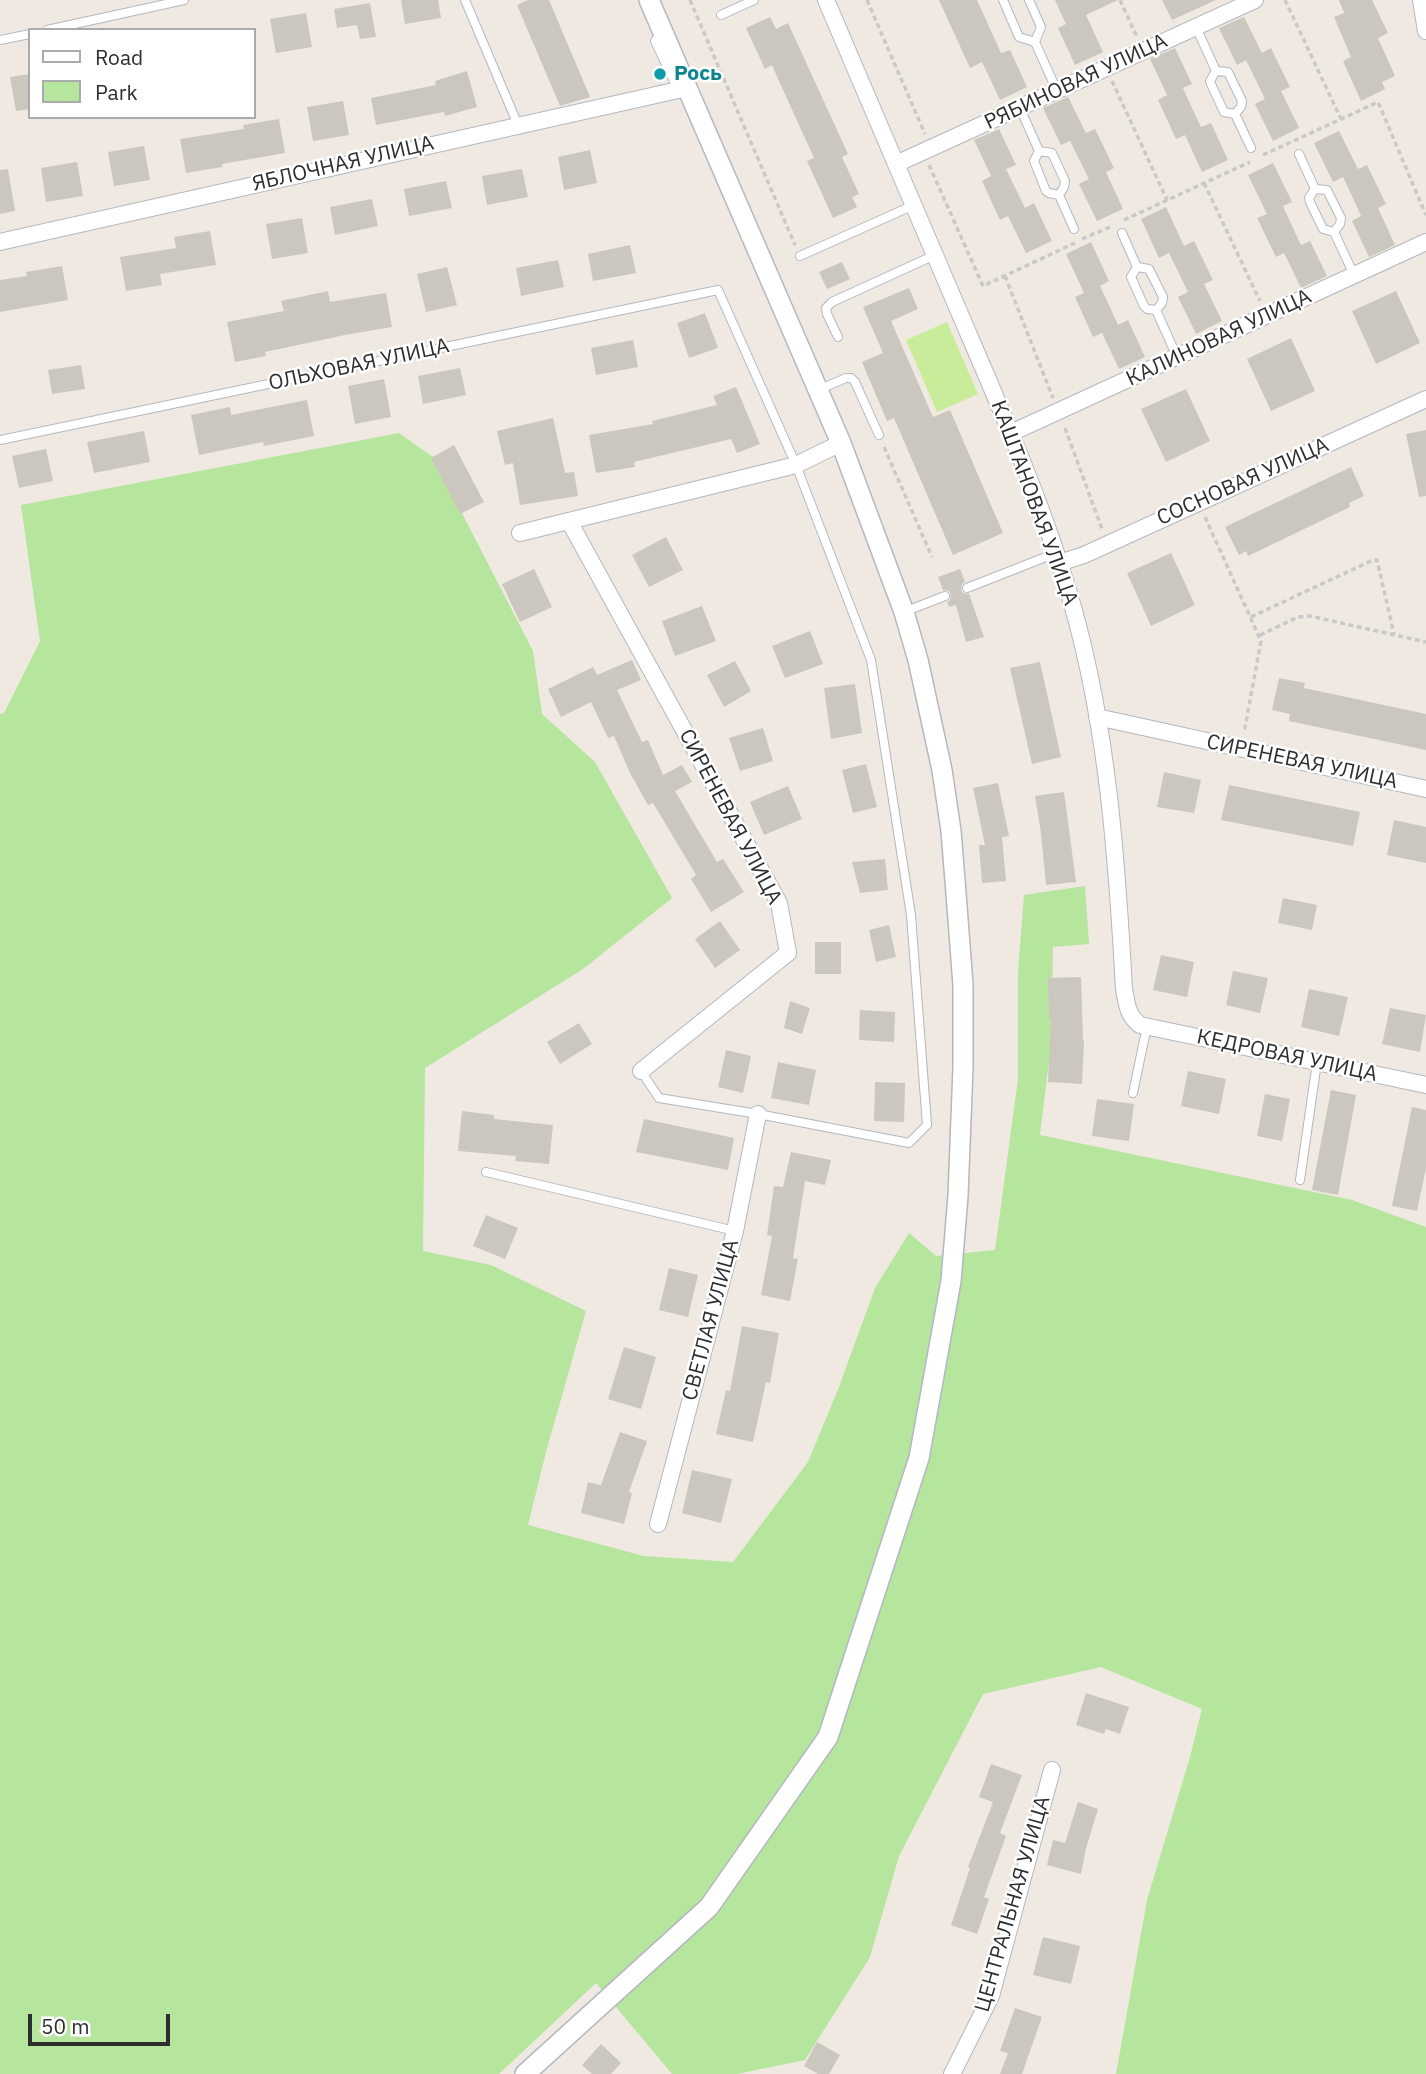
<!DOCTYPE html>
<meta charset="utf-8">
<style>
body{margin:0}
#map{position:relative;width:1426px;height:2074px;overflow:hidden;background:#efe9e1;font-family:"IBM Plex Sans",sans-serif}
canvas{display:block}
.legend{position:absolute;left:28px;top:28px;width:228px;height:91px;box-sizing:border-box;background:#fff;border:2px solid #ababab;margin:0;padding:9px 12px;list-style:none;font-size:21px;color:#2e2e2e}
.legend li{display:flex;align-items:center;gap:14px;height:35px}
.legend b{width:35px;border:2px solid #ababab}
.scale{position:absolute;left:28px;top:2014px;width:142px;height:32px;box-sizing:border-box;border:4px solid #2e2e2e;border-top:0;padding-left:9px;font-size:21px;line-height:24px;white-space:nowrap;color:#2e2e2e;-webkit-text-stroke:5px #fff;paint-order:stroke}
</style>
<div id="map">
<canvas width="1426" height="2074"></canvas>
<ul class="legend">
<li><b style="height:9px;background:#fff"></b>Road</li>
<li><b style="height:19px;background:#b6e59e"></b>Park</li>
</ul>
<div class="scale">50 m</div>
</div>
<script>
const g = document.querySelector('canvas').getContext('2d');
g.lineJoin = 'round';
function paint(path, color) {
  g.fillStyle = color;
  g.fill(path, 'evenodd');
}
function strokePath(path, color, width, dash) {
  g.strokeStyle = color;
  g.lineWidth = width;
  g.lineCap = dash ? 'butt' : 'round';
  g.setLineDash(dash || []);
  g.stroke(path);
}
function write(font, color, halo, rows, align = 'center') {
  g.font = font + ' "IBM Plex Sans",sans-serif';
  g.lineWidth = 5;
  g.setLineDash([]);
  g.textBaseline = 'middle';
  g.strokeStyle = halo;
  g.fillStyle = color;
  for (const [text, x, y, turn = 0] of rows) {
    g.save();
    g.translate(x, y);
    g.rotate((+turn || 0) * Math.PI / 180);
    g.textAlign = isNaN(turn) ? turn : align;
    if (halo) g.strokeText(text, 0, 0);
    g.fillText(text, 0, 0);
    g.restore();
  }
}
paint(new Path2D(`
 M399 433 433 457 533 651 542 714 595 762 672 898 583 969 425 1068 423 1251 491 1265 586 1311 546 1452 528 1525 644 1556 733 1562 808 1462 839 1387 875 1288 909 1233 936 1256 995 1250 1018 1079V971L1024 895 1085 886 1089 944 1053 947 1051 1045 1040 1135 1352 1200 1426 1227V2074H1116L1147 1900 1190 1757 1202 1709 1101 1667 983 1694 899 1856 870 1957 805 2060 737 2074H672L596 1983 499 2074H0V714L4 713 40 641 21 505Z`), '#b6e59e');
paint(new Path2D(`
 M947 322 978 394 937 412 906 340Z`), '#c9ec9a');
paint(new Path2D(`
 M401 0H438L441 18 405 24Z
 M528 0H549L590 97 560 106 517 5Z
 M939 0H977L1001 53 1010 50 1027 87 1000 100 982 62 970 68Z
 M1055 0H1118L1086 15 1103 52 1075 65 1058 28 1066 24Z
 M1162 0H1216L1172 20Z
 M1339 0H1372L1388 33 1378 38 1395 76 1382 82 1385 89 1361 101 1343 61 1351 57 1334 17 1344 13Z
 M370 3 376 37 360 39 357 25 337 28 334 9Z
 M306 13 312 47 276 53 270 19Z
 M770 17 776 29 788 23 848 154 842 157 859 194 852 197 857 207 833 218 807 161 814 158 779 81 772 65 765 69 746 28Z
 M1244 17 1262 53 1271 48 1290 87 1281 91 1299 128 1273 141 1255 104 1265 99 1246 60 1237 65 1219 28Z
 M1175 48 1192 84 1183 88 1192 108 1201 127 1211 123 1228 160 1202 172 1185 135 1176 139 1158 100 1167 95 1150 59Z
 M467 71 477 107 445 116 444 112 376 125 371 98 436 85 435 81Z
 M30 74V109L16 111 10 77Z
 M1068 97 1086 133 1095 129 1114 168 1106 172 1123 209 1097 221 1079 184 1089 179 1070 141 1061 145 1043 108Z
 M343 101 349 135 313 141 307 107Z
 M279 119 285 153 222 164V167L186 173 180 139 244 129 243 125Z
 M999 129 1016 165 1006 169 1025 208 1034 203 1052 241 1026 253 1008 216 1000 220 982 181 991 176 974 140Z
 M1339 131 1358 169 1367 165 1386 204 1378 208 1395 245 1369 257 1352 221 1361 216 1352 196 1343 177 1333 182 1314 143Z
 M144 146 150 180 114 186 108 152Z
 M590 150 597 183 564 190 558 157Z
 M77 162 83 196 46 202 41 168Z
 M1273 163 1292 202 1283 206 1292 226 1301 245 1310 241 1327 276 1301 288 1284 253 1276 257 1257 218 1267 214 1248 175Z
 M8 169 15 211 0 214V170Z
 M522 169 528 197 487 205 482 176Z
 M446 181 452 208 409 216 404 189Z
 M372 199 378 226 335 235 330 207Z
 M1166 207 1184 246 1194 241 1213 280 1204 284 1222 321 1196 334 1178 297 1188 292 1169 253 1159 258 1141 219Z
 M302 218 308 253 272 259 266 224Z
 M210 231 216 265 160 274 162 285 126 291 120 257 176 248 174 237Z
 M1091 242 1109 281 1100 286 1109 305 1118 325 1128 320 1145 357 1119 369 1102 333 1093 337 1075 297 1084 293 1066 254Z
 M630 245 636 273 593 281 588 254Z
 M558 260 564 287 521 296 516 268Z
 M842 262 850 279 827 289 819 272Z
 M62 266 68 300 0 312V280L27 276 26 272Z
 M447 267 457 305 426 312 417 274Z
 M909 288 918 309 891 321 933 417 950 410 1003 533 953 555 894 418 887 421 862 362 883 353 863 307Z
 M328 291 330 302 386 293 392 327 345 335 265 352 266 356 235 362 227 322 284 311 281 301Z
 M1396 291 1420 343 1376 364 1352 311Z
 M705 313 718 348 689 358 677 323Z
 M1291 338 1315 391 1271 411 1247 359Z
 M633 340 638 367 596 375 591 348Z
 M81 365 85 389 52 394 48 370Z
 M460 368 466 395 423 404 418 376Z
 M384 379 391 417 355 424 348 386Z
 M736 387 760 444 737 453 731 439 634 462 635 467 596 473 589 435 653 424 652 421 717 405 713 396Z
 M1186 389 1210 441 1166 462 1141 409Z
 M307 400 314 436 264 446 263 442 199 455 191 415 230 407 231 415Z
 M553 418 565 473 574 472 578 496 520 505 513 463 505 465 497 431Z
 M1426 430V496L1419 497 1406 434Z
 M144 431 150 462 94 473 87 442Z
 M454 445 484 502 460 514 431 458Z
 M46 449 53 481 19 488 12 456Z
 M1351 467 1364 496 1349 503 1350 507 1248 556 1246 551 1239 555 1225 527Z
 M666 537 683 570 649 587 632 555Z
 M1171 553 1195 605 1151 626 1127 573Z
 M534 569 552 607 520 622 502 584Z
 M960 569 965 582 962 584 961 590 963 593 969 594 984 637 966 642 956 605 949 607 947 602 950 600 951 594 949 591 943 590 938 577Z
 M702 606 716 641 675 656 662 621Z
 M810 631 823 664 785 678 772 646Z
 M632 660 641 680 617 690 642 742 648 740 663 775 682 765 692 782 675 791 717 862 723 859 744 892 711 912 691 879 696 875 653 803 648 805 631 775 614 736 608 738 591 702 561 717 548 689 593 667 597 675Z
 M735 661 751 691 724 707 707 675Z
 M1040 662 1061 757 1032 764 1010 668Z
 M1279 678 1305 683 1304 688 1426 714V750L1289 721 1290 714 1272 710Z
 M855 684 862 733 831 739 824 688Z
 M763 728 773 761 740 771 729 738Z
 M866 764 877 807 853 813 842 770Z
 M1164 772 1201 780 1194 813 1157 807Z
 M998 783 1009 836 1002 837 1006 881 982 883 979 845H985L973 788Z
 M1229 785 1360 812 1353 846 1221 820Z
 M788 786 802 819 764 835 750 802Z
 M1064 792 1076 882 1046 885 1041 833 1035 796Z
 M1394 820 1426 827V863L1387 855Z
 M885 859 888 890 860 893 852 862Z
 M1283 898 1317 905 1312 930 1278 923Z
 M720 921 740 950 715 968 695 939Z
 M889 925 896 957 876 962 869 930Z
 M815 942H841V974H815Z
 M1161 955 1194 962 1187 997 1153 990Z
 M1233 971 1268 978 1260 1013 1226 1005Z
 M1081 977 1083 1040H1084L1082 1084 1048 1082 1051 1019H1049L1048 978Z
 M1309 989 1348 997 1339 1036 1301 1027Z
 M790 1001 810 1008 802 1034 784 1028Z
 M1390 1008 1426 1015 1420 1052 1382 1044Z
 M860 1010 895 1012 894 1042 859 1040Z
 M579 1023 592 1044 560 1064 547 1042Z
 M726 1050 751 1056 743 1093 718 1087Z
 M778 1062 816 1070 809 1105 771 1098Z
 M1188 1071 1226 1079 1219 1114 1181 1106Z
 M875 1082 905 1083 904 1122 874 1121Z
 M1331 1090 1356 1095 1338 1195 1312 1190Z
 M1265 1094 1290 1099 1282 1141 1257 1136Z
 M1097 1099 1134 1104 1129 1141 1092 1136Z
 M1412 1107 1426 1110V1168L1417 1211 1392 1206Z
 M462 1111 494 1115V1119L553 1125 549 1164 515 1161 516 1156 458 1151Z
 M644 1119 734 1138 728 1170 636 1152Z
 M791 1152 831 1160 825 1185 805 1181 793 1258 798 1259 790 1301 761 1295 772 1236 767 1235 774 1186 783 1187Z
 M486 1215 518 1228 505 1259 473 1246Z
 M669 1268 698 1275 688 1317 659 1310Z
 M742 1326 779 1333 770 1383 766 1382 753 1442 716 1434 726 1390 730 1391Z
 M624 1347 656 1357 641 1409 608 1399Z
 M620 1432 647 1441 629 1492 632 1493 624 1524 581 1513 588 1482 601 1485Z
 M692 1470 732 1479 721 1523 682 1513Z
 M1086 1693 1129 1707 1120 1734 1106 1729 1104 1734 1076 1725Z
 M991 1764 1022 1775 1000 1833 1006 1836 984 1897 989 1899 977 1934 951 1925 970 1868 968 1867 993 1802 979 1797Z
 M1078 1802 1098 1809 1086 1848 1081 1874 1047 1865 1053 1840 1065 1843Z
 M1043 1937 1080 1946 1071 1984 1033 1975Z
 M1015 2008 1042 2017 1022 2074H1000L1008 2053 1000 2051Z
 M817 2042 840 2055 829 2074H818L804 2066Z
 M601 2044 621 2063 611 2074H592L582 2065Z`), '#cbc7bf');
const service = new Path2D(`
 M465 0 518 125
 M1003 0 1019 37 1035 42
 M1029 0 1041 27 1035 42 1057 91
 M721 15 754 0
 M1196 27 1216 71
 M47 30 184 0
 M661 33 655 41 678 90
 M0 40 30 34
 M1020 108 1039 151
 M1235 114 1224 112 1211 84 1210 81 1216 71 1228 72 1242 101 1241 107 1235 114 1251 148
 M1299 154 1315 189
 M1059 195 1049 193 1046 191 1034 161 1039 151 1052 153 1065 181 1064 187 1059 195 1074 229
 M1334 232 1323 229 1310 202 1309 198 1315 189 1327 190 1341 218 1340 224 1334 232 1354 275
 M1122 233 1137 267
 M800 256 914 205
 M1156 310 1147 309 1144 306 1131 277 1137 267 1149 269 1163 297 1162 303 1156 310 1177 357
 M838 337 827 314 826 308 832 302 935 255
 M818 390 846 378H851L855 382 879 435
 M0 440 718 290 796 465 871 660 911 915 927 1125 909 1143 758 1114 659 1098 641 1071
 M967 588 1056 553
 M904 612 945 596
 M1133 1093 1147 1026
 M486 1172 735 1231
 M1300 1180 1317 1062`);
const minor = new Path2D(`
 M826 0C872 107 917 214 963 321 1003 414 1045 509 1073 607 1108 731 1117 861 1124 989 1127 1004 1127 1015 1140 1025L1426 1085
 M1421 0 1426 31
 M896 164 1255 0
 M0 242 687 88
 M1011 433 1426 242
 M569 521 779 903 788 953 641 1071
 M520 533 796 465 841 443
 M1059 563 1084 555 1426 399
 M1097 717 1426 789
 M658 1524 735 1231 758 1114
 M952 2074 991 1996 1052 1770`);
const tertiary = new Path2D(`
 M525 2074 709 1907 828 1737 919 1458 951 1281 958 1196 963 1067V985L956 893 951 831 942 770 918 660 904 612 841 443 649 0`);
strokePath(service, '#b4b7c1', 10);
strokePath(minor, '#b4b7c1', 18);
strokePath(tertiary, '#b4b7c1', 22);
strokePath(new Path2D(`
 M690 0 795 245
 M867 0 925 134
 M1120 0 1137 37
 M1285 0 1341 119
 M1112 81 1167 200
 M1263 155 1378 102 1426 215
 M929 165 983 286 1075 243
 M1204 183 1260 301
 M1124 220 1250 162
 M1082 239 1110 227
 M1005 276 1053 398
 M1065 428 1102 529
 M884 447 932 557
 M1205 517 1261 641 1244 733
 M1251 617 1373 560H1377L1394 634
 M1260 635 1298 617 1310 616 1426 642`), '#c9c9c9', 3.5, [5, 3.5]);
strokePath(service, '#fff', 8);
strokePath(minor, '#fff', 16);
strokePath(tertiary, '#fff', 19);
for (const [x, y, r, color] of [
 [660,74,7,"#0f9aa8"]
]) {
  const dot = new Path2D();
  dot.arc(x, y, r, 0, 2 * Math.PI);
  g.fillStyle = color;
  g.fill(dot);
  strokePath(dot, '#fff', 2.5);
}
write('bold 21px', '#0d838f', '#fff', [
 ["Рось",674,74]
], 'left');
write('21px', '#2e2e2e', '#fff', [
 ["РЯБИНОВАЯ УЛИЦА",1076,82,-25],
 ["ЯБЛОЧНАЯ УЛИЦА",343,164,-13],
 ["КАЛИНОВАЯ УЛИЦА",1219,338,-25],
 ["ОЛЬХОВАЯ УЛИЦА",359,365,-12],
 ["СОСНОВАЯ УЛИЦА",1243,482,-24],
 ["КАШТАНОВАЯ УЛИЦА",1034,503,70],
 ["СИРЕНЕВАЯ УЛИЦА",1302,762,12],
 ["СИРЕНЕВАЯ УЛИЦА",730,817,62],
 ["КЕДРОВАЯ УЛИЦА",1287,1056,12],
 ["СВЕТЛАЯ УЛИЦА",711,1320,-75],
 ["ЦЕНТРАЛЬНАЯ УЛИЦА",1013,1904,-74]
]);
</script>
